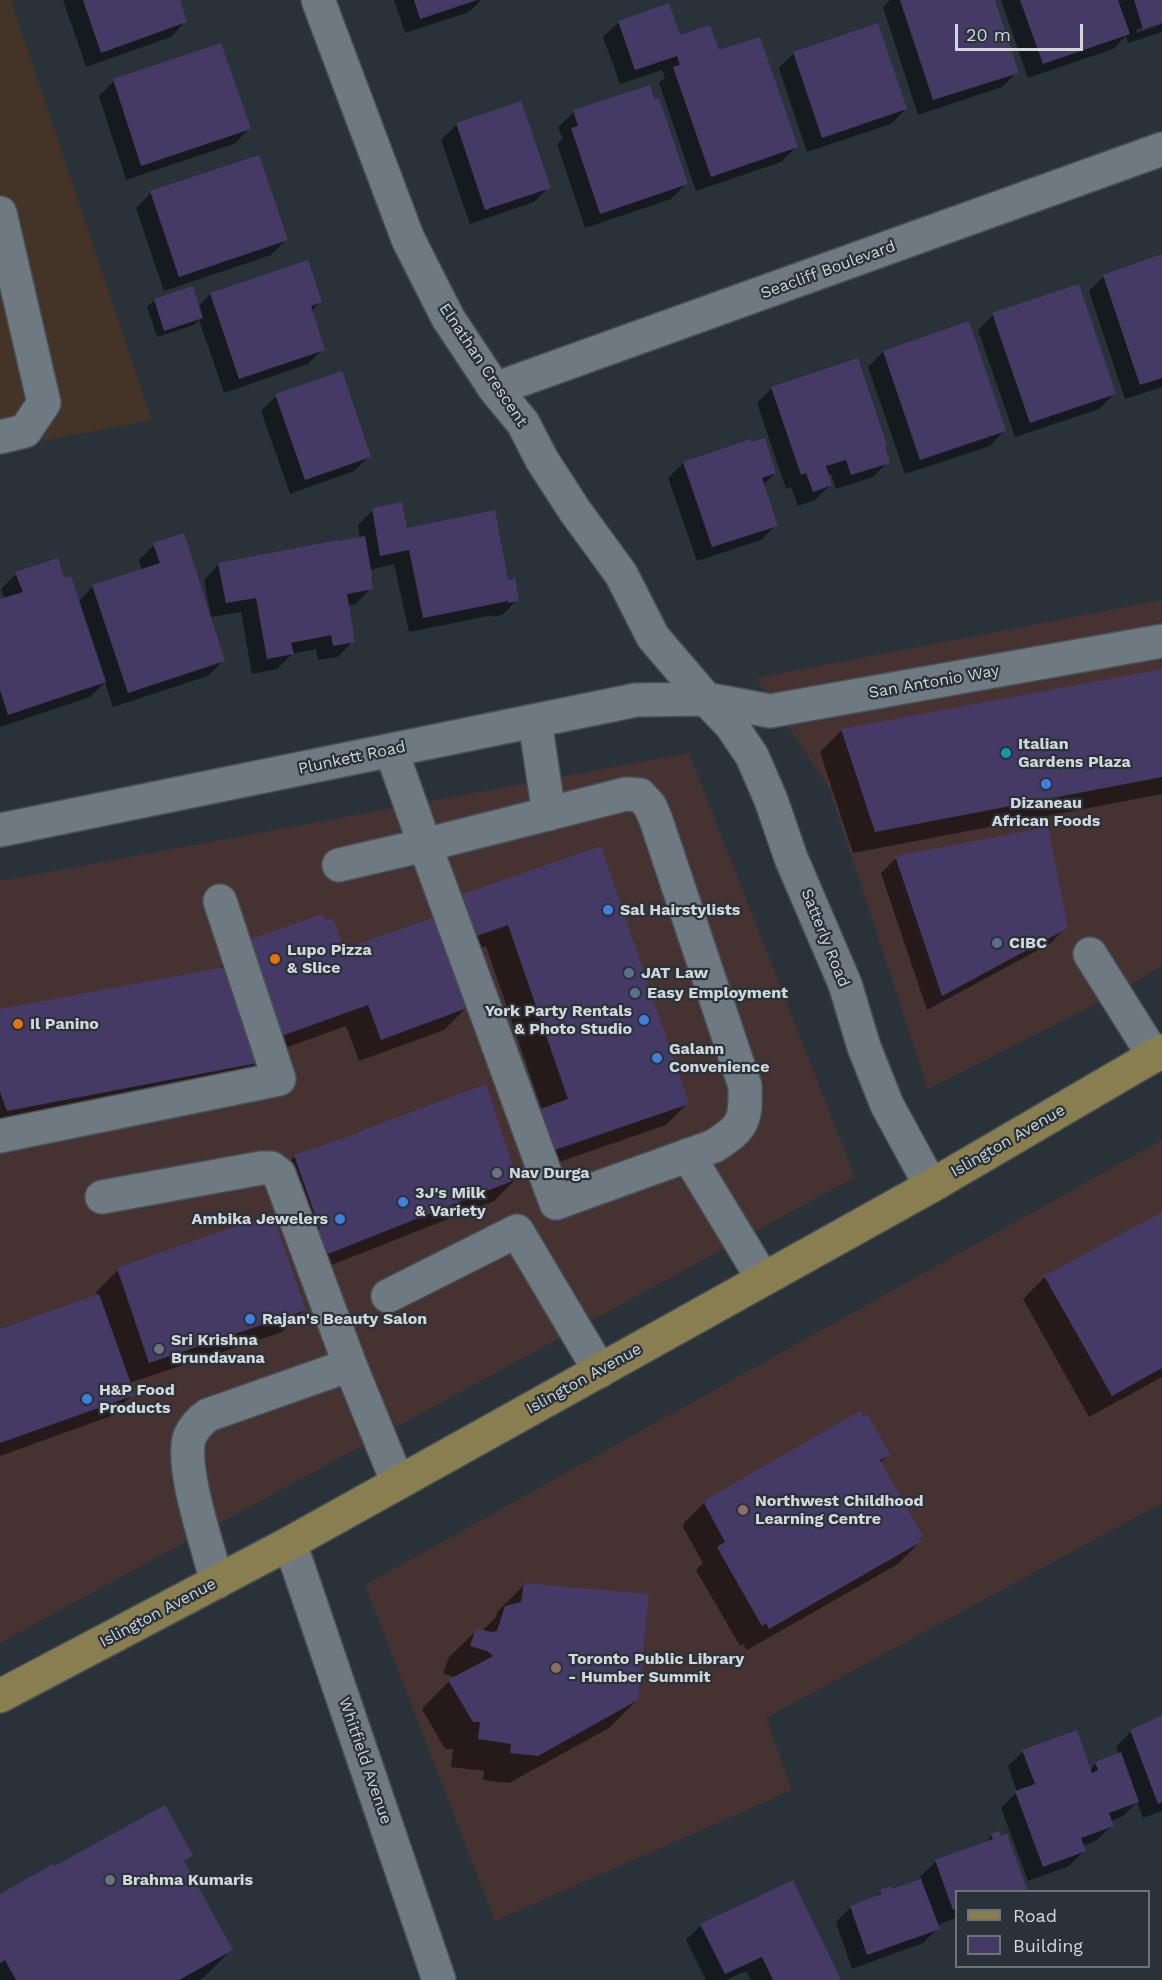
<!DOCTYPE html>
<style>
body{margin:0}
#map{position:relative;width:1162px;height:1980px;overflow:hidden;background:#293239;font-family:"Work Sans",sans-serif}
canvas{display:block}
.legend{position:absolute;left:955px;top:1890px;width:195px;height:78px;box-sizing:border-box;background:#293239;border:2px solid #6c747a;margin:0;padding:8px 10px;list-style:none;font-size:18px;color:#d1d7db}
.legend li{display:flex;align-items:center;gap:12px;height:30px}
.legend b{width:30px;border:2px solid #6c747a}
.scale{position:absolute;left:955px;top:24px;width:128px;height:27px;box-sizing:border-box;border:3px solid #d1d7db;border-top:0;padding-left:8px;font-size:18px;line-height:21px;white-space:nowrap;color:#d1d7db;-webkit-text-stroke:4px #293239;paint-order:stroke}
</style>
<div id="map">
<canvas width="1162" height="1980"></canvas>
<ul class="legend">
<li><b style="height:8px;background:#887e4f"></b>Road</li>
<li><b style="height:16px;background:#453a65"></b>Building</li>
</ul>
<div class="scale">20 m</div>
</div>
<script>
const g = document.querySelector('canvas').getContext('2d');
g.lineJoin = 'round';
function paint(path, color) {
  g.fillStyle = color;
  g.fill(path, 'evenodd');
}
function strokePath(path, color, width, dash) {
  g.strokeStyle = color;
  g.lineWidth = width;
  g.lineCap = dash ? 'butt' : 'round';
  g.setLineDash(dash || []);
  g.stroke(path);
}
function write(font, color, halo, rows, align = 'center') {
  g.font = font + ' "Work Sans",sans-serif';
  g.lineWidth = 4.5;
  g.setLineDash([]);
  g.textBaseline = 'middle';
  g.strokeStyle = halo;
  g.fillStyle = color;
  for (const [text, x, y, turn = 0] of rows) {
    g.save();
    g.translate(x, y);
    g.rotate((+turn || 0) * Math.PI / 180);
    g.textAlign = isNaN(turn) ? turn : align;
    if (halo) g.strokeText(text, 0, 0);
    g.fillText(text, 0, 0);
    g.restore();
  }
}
paint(new Path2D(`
 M1162 600V966L1098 1003 928 1089 829 788 756 678Z
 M689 753 855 1177 0 1643V881Z
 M1162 1140V1503L766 1718 792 1790 495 1921 365 1585Z`), '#463230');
paint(new Path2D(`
 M0 0H11L152 420 0 449Z`), '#443428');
paint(new Path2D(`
 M63 0H178L186 21 171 37 86 67Z
 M394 0H481L469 12 405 33Z
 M890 0H994L1017 72 1002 87 918 115 883 7Z
 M1001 0H1162V21L1136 30 1137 33 1162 24V32L1128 43 1126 36 1113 49 1028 78Z
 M619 22 679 37 796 147 781 162 696 191 659 83 665 78 662 70 620 84 603 37Z
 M794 53 906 109 891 124 807 152 779 68Z
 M114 81 249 129 234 144 126 180 99 96Z
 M649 87 686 184 671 199 585 228 557 144 563 139 558 127 574 112Z
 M520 103 549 187 534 202 470 224 441 140 456 125Z
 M151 193 286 240 271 255 164 291 136 208Z
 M1162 256V387L1125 399 1089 291 1104 276Z
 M307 262 320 302 311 311 323 349 308 364 224 393 199 320 194 325 157 337 147 307 155 300 198 307 210 294Z
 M993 315 1114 394 1099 409 1015 437 978 330Z
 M883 352 1005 430 990 446 905 474 868 367Z
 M772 388 886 445 883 448 888 462 873 477 836 489 831 474 827 475 830 485 815 500 798 506 791 487 786 489 757 403Z
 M276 396 369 456 354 471 290 494 261 411Z
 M683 463 775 473 763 485 776 525 761 540 697 561 668 478Z
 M373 510 406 530 507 581 517 600 502 615 493 617V615L409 632 394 564 370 570 371 588 356 604 348 605 353 641 338 657 318 660 316 649 292 654 277 669 252 674 241 612 211 617 204 580 219 564 360 539 358 525Z
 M154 545 223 661 208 676 113 707 105 682 90 697 0 727V601L5 599 1 589 16 574 63 580 78 602 93 586 142 570 139 560Z
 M1162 670V794L853 853 820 752 842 730Z
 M600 848 688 1103 666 1125 527 1173 514 1134 542 1110 486 946 452 958 439 919Z
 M896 858 1066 927 1051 943 927 1010 881 873Z
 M243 944 343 951 466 1008 444 1030 359 1061 346 1026 260 1057 262 1062 240 1084 0 1129V1011L222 969 221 966Z
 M295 1156 516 1179 494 1201 306 1275 273 1178Z
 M1162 1214V1377L1089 1417 1023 1299 1045 1277Z
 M118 1270 304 1310 282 1332 129 1383 133 1394 111 1416 0 1456V1331L97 1296 96 1292Z
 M889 1455 880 1463 920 1542 898 1564 747 1650 743 1644 740 1646 696 1570 703 1563 683 1527 684 1523 706 1501Z
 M525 1584 637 1700 609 1728 509 1783 483 1780 484 1771 451 1767 453 1749H445L422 1709 449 1681 456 1678 443 1673 449 1657 477 1630 482 1631 496 1617 497 1612Z
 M1162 1716V1811L1143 1818 1137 1802 1123 1816 1111 1821 1112 1825 1097 1840 1082 1846 1084 1851 1069 1866 1028 1881 1001 1808 1017 1792 1008 1766 1023 1751 1090 1770 1096 1763 1119 1755 1116 1747 1131 1731Z
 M998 1833 956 1892V1918L937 1925 938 1928 923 1943 852 1969 836 1922 851 1907 873 1899 881 1891H891L922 1880 920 1877 935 1862 983 1845 992 1835Z
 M191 1855 183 1863 231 1950 203 1978 199 1980H0V1895Z
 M701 1925 840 1980H751L746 1971 726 1980H706L686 1940Z`), '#0007');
paint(new Path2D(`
 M83 0H180L187 22 101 53Z
 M414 0H477L420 19Z
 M900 0H995L1019 73 933 100Z
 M1020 0H1118L1130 34 1043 64Z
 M1134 0H1162V23L1143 29Z
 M669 3 680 35 710 25 719 50 760 37 798 147 711 177 673 67 680 65 677 56 635 70 618 21Z
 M878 23 907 109 822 138 793 52Z
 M221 43 251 129 141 166 113 79Z
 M650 85 654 99 659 98 688 184 600 214 571 128 578 126 573 110Z
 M521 101 551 188 485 210 456 123Z
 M259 155 288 240 179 277 150 191Z
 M1162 254V378L1140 385 1103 275Z
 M308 260 322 302 311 306 325 350 239 379 210 293Z
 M1079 284 1116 394 1030 423 992 313Z
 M193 286 203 318 164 331 154 299Z
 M969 321 1006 431 920 460 883 351Z
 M858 358 887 446H885L890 463 851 475 846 460 826 466 832 485 813 492 806 473 801 475 771 387Z
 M342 371 371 457 305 480 275 394Z
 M765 438 776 473 762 478 778 526 712 547 683 462 751 439V442Z
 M402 502 407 528 495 510 508 580 515 578 519 601 508 603V601L423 618 409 550 380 556 372 508Z
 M184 533 225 661 128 693 92 585 160 563 153 543Z
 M365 536 372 576H371L373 589 347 594 355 642 333 646 331 635 291 643 294 654 267 659 256 598 226 603 218 563 338 540 339 541Z
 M58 558 64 578 71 576 106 682 8 715 0 690V599L23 592 15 572Z
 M1162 669V777L875 832 841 729Z
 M1048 827 1068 928 942 996 895 856Z
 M601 846 689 1104 549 1152 535 1111 568 1099 508 925 474 937 460 895Z
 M322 914 325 921 333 918 344 949 435 917 467 1008 381 1040 368 1005 276 1038 242 942Z
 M230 966 263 1062 7 1111 0 1092V1009Z
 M486 1084 517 1179 328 1254 318 1230 320 1229 294 1155 359 1133 358 1132Z
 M1162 1212V1368L1112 1396 1044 1276Z
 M272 1213 306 1310 149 1363 117 1268Z
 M99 1294 135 1395 0 1443V1329Z
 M860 1411 863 1416 867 1414 891 1455 880 1460 923 1536 920 1538 921 1542 769 1629 766 1623 762 1626 717 1547 725 1542 704 1503 706 1502 705 1500Z
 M524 1583 649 1594 638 1700 538 1756 510 1753 511 1744 478 1739 480 1722H473L448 1680 493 1656 487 1651 470 1646 476 1628 491 1632 497 1631 505 1606 521 1602Z
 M1162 1715V1802L1158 1804 1130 1730Z
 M1077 1730 1092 1773 1098 1770 1095 1762 1121 1752 1139 1802 1109 1813 1114 1826 1081 1838 1086 1851 1043 1867 1015 1791 1035 1784 1022 1750Z
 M165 1805 193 1855 184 1861 233 1950 179 1980H16L5 1960 0 1963V1894L53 1864 55 1866Z
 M999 1831 1001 1836 1007 1834 1028 1892H956V1909L953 1910 935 1860 993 1839 991 1834Z
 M921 1879 940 1929 867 1955 850 1906 881 1894 880 1890 890 1886 892 1889Z
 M793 1880 841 1980H773L762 1957 725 1974 700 1924Z`), '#453a65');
const minor = new Path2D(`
 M318 0 408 239 448 318 495 389 523 423 542 460 575 511 621 574 653 637 706 699 731 725 752 756 771 800 791 858 845 984 864 1047 887 1105 931 1186
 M0 213 44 403 25 431 0 437
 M495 389 1162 149
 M535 721 549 814
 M626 794 640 795 650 806 656 820 745 1086C746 1121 744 1127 714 1146L556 1203 425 845Z
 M0 830 636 700 706 699 770 711 1162 641
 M339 865 425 845 391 750
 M1090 954 1154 1056
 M0 1136 279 1079 220 901
 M688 1155 763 1279
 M102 1197 261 1168H271L279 1174 350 1365
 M388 1296 517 1231 600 1371
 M290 1543 439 1980
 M217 1582C209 1550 179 1465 190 1436 194 1427 201 1420 208 1415L350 1365 398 1483`);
const major = new Path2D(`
 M0 1696 290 1543 931 1186 1162 1051`);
strokePath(minor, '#474f54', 36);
strokePath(major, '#474f54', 36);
strokePath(minor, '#6f7981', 33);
strokePath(major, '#887e4f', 33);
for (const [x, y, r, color] of [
 [1006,753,6,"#0f9aa8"],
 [1046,784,6,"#3f7fe0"],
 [608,910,6,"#3f7fe0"],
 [997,943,6,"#5c6f8a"],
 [275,959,6,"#e8710a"],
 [629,973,6,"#5c6f8a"],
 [635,993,6,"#5c6f8a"],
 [644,1020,6,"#3f7fe0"],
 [18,1024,6,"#e8710a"],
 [657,1058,6,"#3f7fe0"],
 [497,1173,6,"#6b7280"],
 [403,1202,6,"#3f7fe0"],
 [340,1219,6,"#3f7fe0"],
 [250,1319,6,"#3f7fe0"],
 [159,1349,6,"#6b7280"],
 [87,1399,6,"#3f7fe0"],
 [743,1510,6,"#8d6e63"],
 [556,1668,6,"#8d6e63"],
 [110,1880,6,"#6b7280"]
]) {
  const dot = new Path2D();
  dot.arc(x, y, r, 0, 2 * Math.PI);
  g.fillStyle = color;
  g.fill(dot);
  strokePath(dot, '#293239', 2);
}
write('16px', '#d1d7db', '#293239', [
 ["Seacliff Boulevard",828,270,-20],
 ["Elnathan Crescent",483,365,56],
 ["San Antonio Way",934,682,-10],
 ["Plunkett Road",352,758,-12],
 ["Satterly Road",825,938,68],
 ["Islington Avenue",1008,1141,-30],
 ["Islington Avenue",584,1379,-29],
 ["Islington Avenue",158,1613,-28],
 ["Whitfield Avenue",365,1761,71]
]);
write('bold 16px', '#d1d7db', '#293239', [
 ["Italian",1018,744],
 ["Gardens Plaza",1018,762],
 ["Dizaneau",1046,803,"center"],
 ["African Foods",1046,821,"center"],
 ["Sal Hairstylists",620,910],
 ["CIBC",1009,943],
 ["Lupo Pizza",287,950],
 ["& Slice",287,968],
 ["JAT Law",641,973],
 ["Easy Employment",647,993],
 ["York Party Rentals",632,1011,"right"],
 ["& Photo Studio",632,1029,"right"],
 ["Il Panino",30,1024],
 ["Galann",669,1049],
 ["Convenience",669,1067],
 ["Nav Durga",509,1173],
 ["3J's Milk",415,1193],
 ["& Variety",415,1211],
 ["Ambika Jewelers",328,1219,"right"],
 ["Rajan's Beauty Salon",262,1319],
 ["Sri Krishna",171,1340],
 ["Brundavana",171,1358],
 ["H&P Food",99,1390],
 ["Products",99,1408],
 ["Northwest Childhood",755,1501],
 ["Learning Centre",755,1519],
 ["Toronto Public Library",568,1659],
 ["- Humber Summit",568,1677],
 ["Brahma Kumaris",122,1880]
], 'left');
</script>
